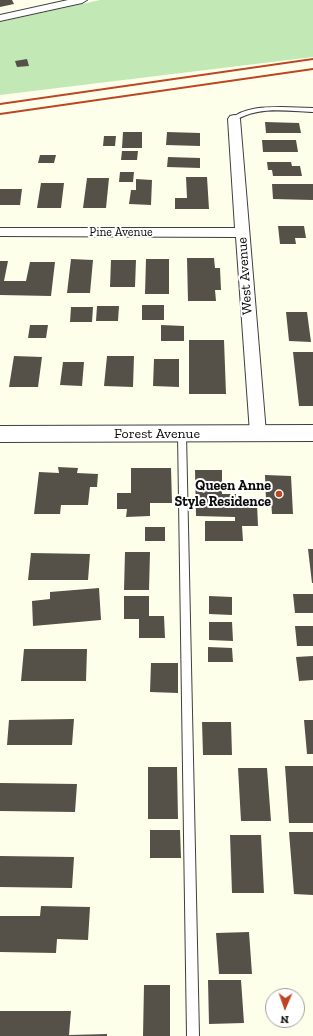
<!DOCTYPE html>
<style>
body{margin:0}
#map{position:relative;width:313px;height:1036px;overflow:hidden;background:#feffeb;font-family:"Zilla Slab",serif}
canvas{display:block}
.north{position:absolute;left:265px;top:988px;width:40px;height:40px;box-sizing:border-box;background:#fff;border:1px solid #9e9e9e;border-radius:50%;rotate:182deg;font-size:11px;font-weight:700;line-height:16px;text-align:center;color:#0c0c0c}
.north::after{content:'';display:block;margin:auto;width:14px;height:18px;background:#be4522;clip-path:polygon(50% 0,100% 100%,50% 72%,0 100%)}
</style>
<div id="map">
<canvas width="313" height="1036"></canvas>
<div class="north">N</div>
</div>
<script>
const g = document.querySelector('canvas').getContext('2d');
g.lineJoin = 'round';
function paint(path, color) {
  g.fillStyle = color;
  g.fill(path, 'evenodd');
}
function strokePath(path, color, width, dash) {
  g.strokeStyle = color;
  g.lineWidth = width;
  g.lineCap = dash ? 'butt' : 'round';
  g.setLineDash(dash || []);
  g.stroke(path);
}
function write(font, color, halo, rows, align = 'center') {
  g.font = font + ' "Zilla Slab",serif';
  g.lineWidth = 4;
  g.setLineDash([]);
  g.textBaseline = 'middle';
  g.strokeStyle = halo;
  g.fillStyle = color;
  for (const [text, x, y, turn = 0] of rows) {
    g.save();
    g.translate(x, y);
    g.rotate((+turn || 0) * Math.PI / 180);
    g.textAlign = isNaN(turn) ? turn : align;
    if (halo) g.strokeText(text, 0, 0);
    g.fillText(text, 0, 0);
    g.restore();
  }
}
paint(new Path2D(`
 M100 0H313V57L0 95V22Z`), '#c2e9b5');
paint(new Path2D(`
 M0 0H12L14 4 0 7Z
 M27 59 29 66 17 67 15 61Z
 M265 122 299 123 301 133H266Z
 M123 132H142V148H122Z
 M167 132 200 133V146L166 145Z
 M104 136H116L115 146H103Z
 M262 140H296L298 152H263Z
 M122 151H138L137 160H121Z
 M40 155H56L54 163H38Z
 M168 157 200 158V168L167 167Z
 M267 162H291L292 166H300L302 176H273L272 170H268Z
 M120 172H134L133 182H119Z
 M186 177H207L209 209H175V198H187Z
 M87 178H109L106 208H83Z
 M136 179 152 180 151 205 129 204 131 190H136Z
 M41 183H64L61 208H37Z
 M272 184H313V200L273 199Z
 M0 189H22L20 205H0Z
 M278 226H304L306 238H295L296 244H280Z
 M187 258H214L215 268H220L221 290H215L216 301H188Z
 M71 259 93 260 90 293H67Z
 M146 259H169V294H145Z
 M111 260H136L135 287H110Z
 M0 261H8L4 281H26L30 262H55L51 296 0 295Z
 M142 305H164V320H142Z
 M97 306H119L118 321H96Z
 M71 307H93L92 322H70Z
 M286 312H307L311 342 289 341Z
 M30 325H48L46 338H28Z
 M161 325 184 326V341H161Z
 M189 340H224L226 394H189Z
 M293 352H313V406H299Z
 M14 356 42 357 38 387H9Z
 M107 356H134L133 387 104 386Z
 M154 359H179V387L153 386Z
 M63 362H84L82 386 60 385Z
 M58 467 78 468 77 473 98 474 97 487H90L88 505H61L60 514H34L39 472 59 473Z
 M131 468H171L172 503H150V516L126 517 127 509H117V493H131Z
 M195 470H222V494H236V503L257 504 258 526H242L243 541H205V521H235V517L196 516Z
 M265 475 291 476 293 514H272L271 500H266Z
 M145 527H165V541H145Z
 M308 549H313V583H312Z
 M125 552H150L149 590H124Z
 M31 553 90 554 88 580H28Z
 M99 588 101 620 33 626 32 601 50 599V592Z
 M293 594H313V613H295Z
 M124 596H149V616H164L165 638H139V619H124Z
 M209 596 232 597V615L209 614Z
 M209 622H232L233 641 209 640Z
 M295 626H313V646H297Z
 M208 647 232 648 233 662H208Z
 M24 649H87L86 681H21Z
 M313 656V680L299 681 296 657Z
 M151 663H178V693L150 692Z
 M74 719 72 745H7L9 720Z
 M304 720H313V754H307Z
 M202 722H231L232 755H203Z
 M285 766H313V823H289Z
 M148 767H177L178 819H148Z
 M238 768H267L271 821H241Z
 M0 783 77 784 75 812 0 811Z
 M150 830H180L181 858H150Z
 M289 832H313V895L294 894Z
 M230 835H261L264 893H232Z
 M0 856 74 857 72 888 0 887Z
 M41 906 90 907 88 940 57 939 56 953 0 952V916H40Z
 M249 932 252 974H219L216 933Z
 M208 980H241L244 1023 209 1024Z
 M144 985H170V1036H143Z
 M0 1011H71L69 1035 107 1034V1036H0Z`), '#555148');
const service = new Path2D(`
 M282 107 313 108V112C287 111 259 106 236 120L231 119C244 107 266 107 282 107Z
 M182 431 186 434 199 1036H187L178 434Z`);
const minor = new Path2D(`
 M68 0H87L82 3 0 21V15Z
 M234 115 238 116 240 119 266 433 264 438 258 440 252 438 250 433 236 237 0 236V228H235L228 119 230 116Z`);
const tertiary = new Path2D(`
 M313 425V441L0 442V426Z`);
strokePath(service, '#3f3f3f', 2);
strokePath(minor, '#3f3f3f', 2);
strokePath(tertiary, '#3f3f3f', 2);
paint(service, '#fff');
paint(minor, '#fff');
paint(tertiary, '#fff');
strokePath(new Path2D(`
 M0 104 313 59
 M0 114 313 69`), '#be4522', 2);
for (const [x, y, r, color] of [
 [279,494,4,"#be4522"]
]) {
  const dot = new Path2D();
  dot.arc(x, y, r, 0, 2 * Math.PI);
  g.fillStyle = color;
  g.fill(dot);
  strokePath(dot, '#fff', 1.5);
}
write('12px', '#0c0c0c', '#fff', [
 ["Pine Avenue",121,233]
]);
write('14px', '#0c0c0c', '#fff', [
 ["West Avenue",245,276,-94],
 ["Forest Avenue",157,434]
]);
write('bold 14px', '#0c0c0c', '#fff', [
 ["Queen Anne",271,486],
 ["Style Residence",271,502]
], 'right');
</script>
